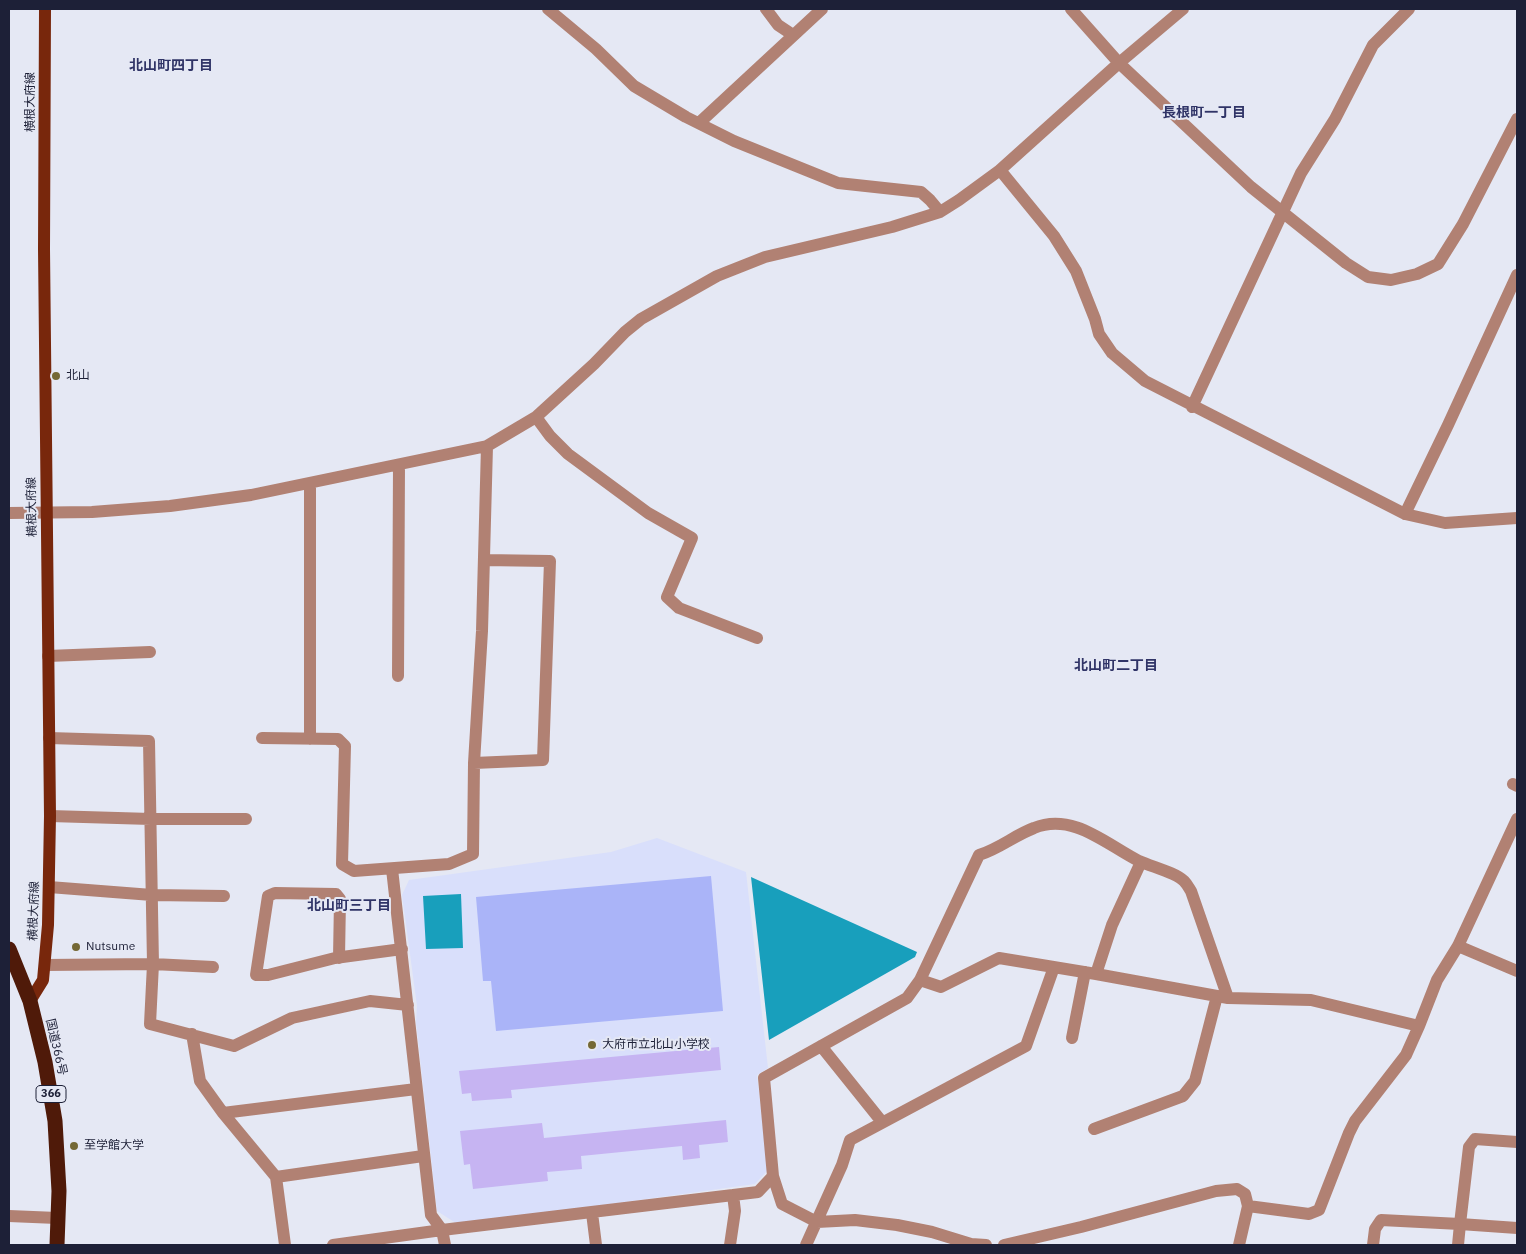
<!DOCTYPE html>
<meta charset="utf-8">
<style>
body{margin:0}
#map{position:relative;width:1526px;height:1254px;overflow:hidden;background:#e5e8f4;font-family:"IBM Plex Sans",sans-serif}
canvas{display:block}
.frame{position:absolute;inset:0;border:10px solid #1d2037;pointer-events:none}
</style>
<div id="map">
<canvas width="1526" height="1254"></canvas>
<div class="frame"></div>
</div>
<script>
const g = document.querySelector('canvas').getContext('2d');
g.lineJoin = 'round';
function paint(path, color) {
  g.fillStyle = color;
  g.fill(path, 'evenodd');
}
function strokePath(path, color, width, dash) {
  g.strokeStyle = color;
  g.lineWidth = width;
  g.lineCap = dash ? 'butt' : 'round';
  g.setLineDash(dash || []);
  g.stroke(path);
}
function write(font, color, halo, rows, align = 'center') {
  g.font = font + ' "IBM Plex Sans","Noto Sans JP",sans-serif';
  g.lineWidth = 4;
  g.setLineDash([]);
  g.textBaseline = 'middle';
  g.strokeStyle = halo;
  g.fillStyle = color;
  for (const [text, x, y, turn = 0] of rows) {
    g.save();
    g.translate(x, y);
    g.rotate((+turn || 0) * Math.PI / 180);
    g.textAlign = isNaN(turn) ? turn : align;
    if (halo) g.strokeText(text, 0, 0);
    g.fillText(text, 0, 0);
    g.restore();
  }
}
paint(new Path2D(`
 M657 838 746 872 768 1068 757 1075 768 1170 755 1184 459 1225 437 1211 416 1022 417 1006 402 895 409 880 611 852Z`), '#d9dffb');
paint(new Path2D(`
 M711 876 723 1011 496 1031 491 981H483L476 897Z`), '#aab4f8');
paint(new Path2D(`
 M751 877 917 952 915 957 769 1040Z
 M461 894 463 948 426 949 423 896Z`), '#189fbc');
paint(new Path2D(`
 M719 1047 721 1070 511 1090 512 1098 472 1101 471 1093 462 1094 459 1071Z
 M726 1120 728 1142 699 1145 700 1158 683 1160 682 1146 581 1156 582 1169 547 1172 548 1181 473 1189 470 1164 464 1165 460 1131 542 1123 544 1138Z`), '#c6b4f2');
strokePath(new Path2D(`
 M548 9 596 49 634 86 686 117 734 141 838 183 921 192 930 200 940 212
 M766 9 778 25 793 35
 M1071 9 1119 63 1251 187 1346 263 1368 277 1391 280 1417 274 1438 264 1463 224 1517 119
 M699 123 822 9
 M1000 170 1054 236 1076 271 1095 319 1099 334 1112 353 1145 381 1405 514 1445 523 1517 518
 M1192 407 1301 173 1335 119 1373 45 1409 9
 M536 417 550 436 568 454 648 513 692 538 667 597 679 608 757 638
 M9 513 92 512 170 506 251 495 487 446 536 417 594 364 625 332 641 319 717 276 765 257 892 227 940 212 959 200 1000 170 1119 63 1183 9
 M1405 514 1448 425 1517 275
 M48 656 150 652
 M398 676 399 465
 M49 738 149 741 153 964 150 1024 234 1046 292 1018 370 1001 408 1005
 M262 738 338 739 345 746 342 864 354 871 449 864 473 854 474 763 482 631 487 446
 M310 739V484
 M474 763 543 760 550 561 484 560
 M1513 784 1517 786
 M50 816 151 819H246
 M1141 862 1112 925 1096 974 1228 998
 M392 869 431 1215 442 1230 445 1245
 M49 887 152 895 224 896
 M1458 946 1517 971
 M339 958 340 899 336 894 275 893 268 896 256 975H268L335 958 402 949
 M45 965 153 964 213 967
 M920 980 941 987 999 958 1096 974
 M192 1034 200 1081 223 1113 276 1177 285 1245
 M1072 1038 1085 972
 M821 1046 882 1122
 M223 1113 416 1089
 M1094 1129 1183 1096 1195 1081 1217 996
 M276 1177 423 1156
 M1248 1206 1309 1214 1319 1210 1349 1133 1355 1121 1406 1055 1419 1026 1437 980 1458 946 1517 819
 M592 1213 596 1245
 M9 1216 57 1218
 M333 1245 442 1230 758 1192 773 1176
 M730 1245 735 1211 733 1195
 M806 1245 842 1165 850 1140 1026 1046 1054 967
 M986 1245 971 1244 932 1232 897 1225 855 1220 817 1222 782 1204 773 1176 764 1078 907 998 920 980 979 855C999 849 1015 835 1034 828 1073 812 1107 845 1139 861 1152 867 1175 872 1184 881 1187 884 1189 888 1191 891L1228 998 1311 1000 1419 1026
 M1004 1245 1081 1227 1216 1191 1237 1189 1245 1194 1248 1206 1239 1245
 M1373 1245 1375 1229 1381 1220 1460 1224 1469 1147 1475 1139 1517 1142
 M1458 1245 1460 1224 1517 1228`), '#b18173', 12);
strokePath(new Path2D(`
 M30 1001 43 980 48 925 50 816 44 249 45 9`), '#78270c', 12);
strokePath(new Path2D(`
 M9 949 30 1001 45 1062 55 1121 59 1191 57 1245`), '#4f1a09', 15);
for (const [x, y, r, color] of [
 [56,376,5,"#746835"],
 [76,947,5,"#746835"],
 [592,1045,5,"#746835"],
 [74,1146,5,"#746835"]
]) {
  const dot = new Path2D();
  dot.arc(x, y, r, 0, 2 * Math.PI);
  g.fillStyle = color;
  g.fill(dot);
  strokePath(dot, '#e5e8f4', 2);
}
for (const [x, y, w] of [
 [51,1094,30]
]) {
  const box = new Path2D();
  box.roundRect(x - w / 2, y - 8.5, w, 17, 4);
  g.fillStyle = '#e5e8f4';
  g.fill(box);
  strokePath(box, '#1d2037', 1);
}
write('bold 11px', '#1d2037', null, [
 ["366",51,1094]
]);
write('12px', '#1d2037', '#e5e8f4', [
 ["横根大府線",31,102,-90],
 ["横根大府線",32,507,-91],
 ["横根大府線",34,911,-88],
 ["国道366号",56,1047,77]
]);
write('12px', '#1d2037', '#e5e8f4', [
 ["北山",66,376],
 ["Nutsume",86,947],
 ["大府市立北山小学校",602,1045],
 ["至学館大学",84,1146]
], 'left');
write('bold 14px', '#303467', '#e5e8f4', [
 ["北山町四丁目",171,66],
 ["長根町一丁目",1204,113],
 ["北山町二丁目",1116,666],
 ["北山町三丁目",349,906]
]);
</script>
